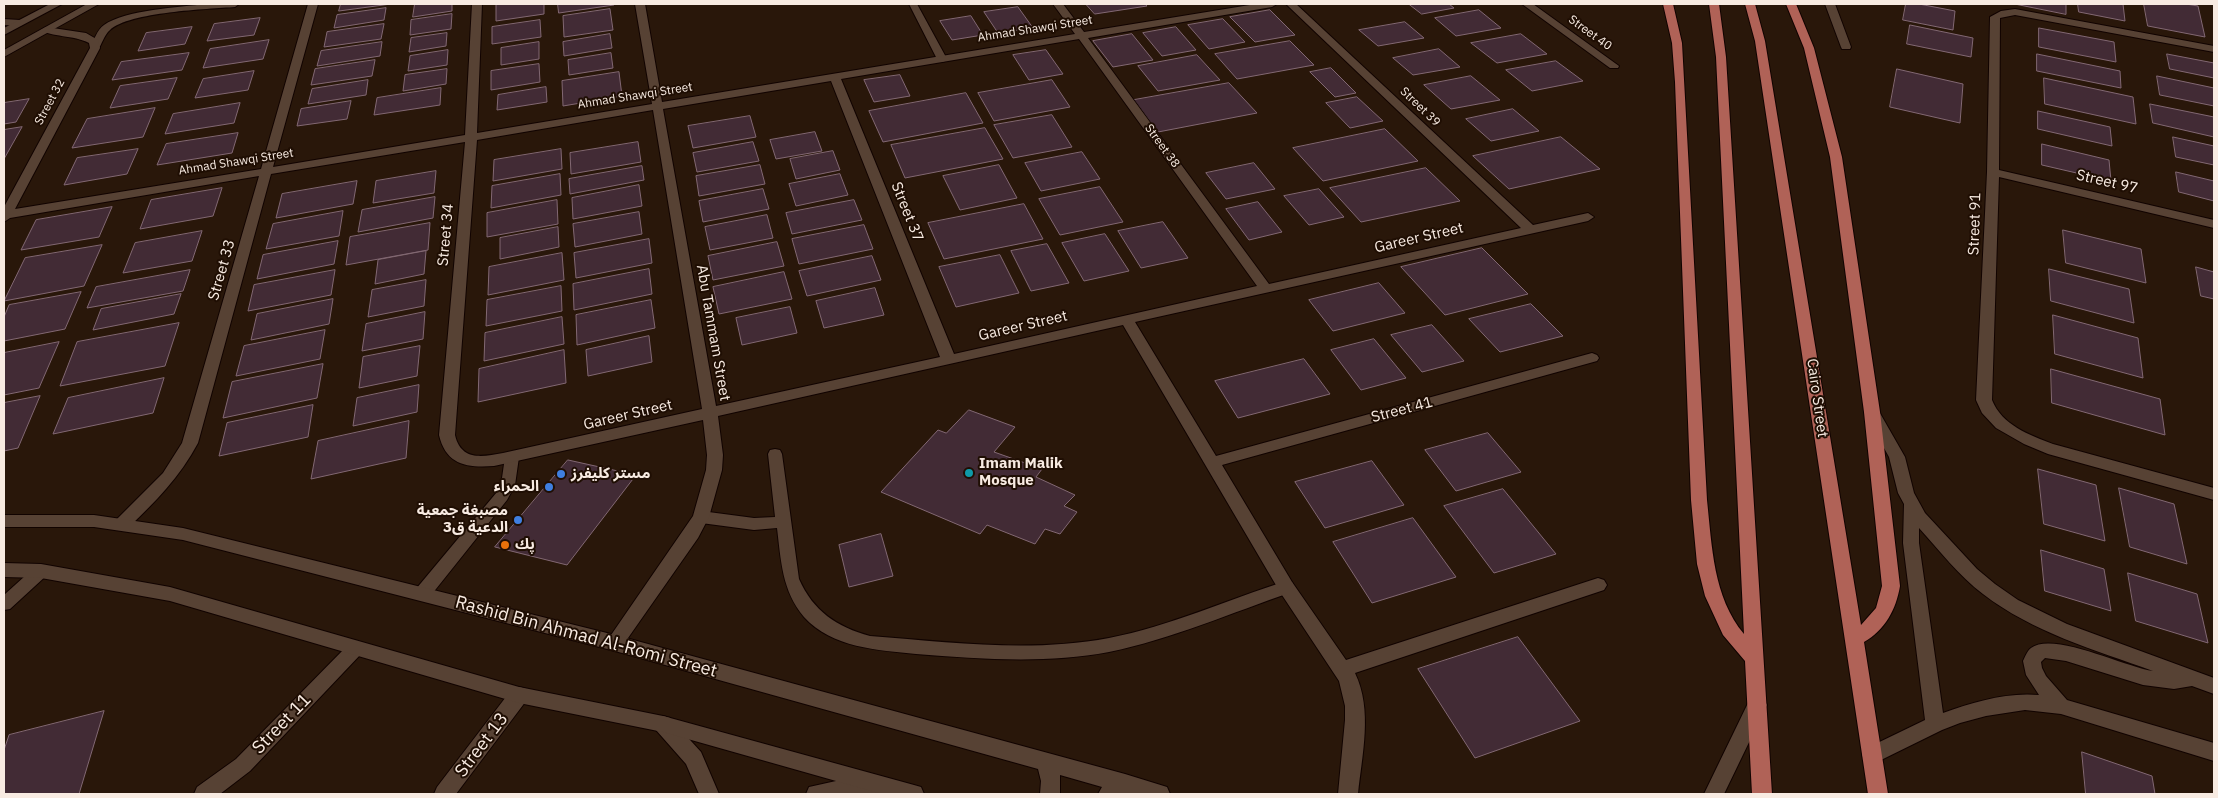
<!DOCTYPE html>
<meta charset="utf-8">
<style>
body{margin:0}
#map{position:relative;width:2218px;height:798px;overflow:hidden;background:#29170a;font-family:"IBM Plex Sans",sans-serif}
canvas{display:block}
.frame{position:absolute;inset:0;border:5px solid #f8ebe2;pointer-events:none}
</style>
<div id="map">
<canvas width="2218" height="798"></canvas>
<div class="frame"></div>
</div>
<script>
const g = document.querySelector('canvas').getContext('2d');
g.lineJoin = 'round';
function paint(path, color) {
  g.fillStyle = color;
  g.fill(path, 'evenodd');
}
function strokePath(path, color, width, dash) {
  g.strokeStyle = color;
  g.lineWidth = width;
  g.lineCap = dash ? 'butt' : 'round';
  g.setLineDash(dash || []);
  g.stroke(path);
}
function write(font, color, halo, rows, align = 'center') {
  g.font = font + ' "IBM Plex Sans","Noto Sans Arabic",sans-serif';
  g.lineWidth = 4;
  g.setLineDash([]);
  g.textBaseline = 'middle';
  g.strokeStyle = halo;
  g.fillStyle = color;
  for (const [text, x, y, turn = 0] of rows) {
    g.save();
    g.translate(x, y);
    g.rotate((+turn || 0) * Math.PI / 180);
    g.textAlign = isNaN(turn) ? turn : align;
    if (halo) g.strokeText(text, 0, 0);
    g.fillText(text, 0, 0);
    g.restore();
  }
}
const building = new Path2D(`
 M341 4H391L339 11Z
 M415 4H452V11L413 17Z
 M505 4H544V14L496 21V5Z
 M558 4H614V5L559 13Z
 M1086 4H1145L1147 6 1095 14Z
 M1409 4H1449L1454 8 1422 14Z
 M1906 4H1919L1955 11 1953 30 1903 20Z
 M2015 4H2066V14Z
 M2078 4H2123L2125 21 2079 12Z
 M2144 4H2186L2198 6 2205 37 2148 26Z
 M1018 7 1033 28 998 33 984 12Z
 M386 8 384 20 334 28 337 15Z
 M610 9 613 30 564 37 563 16Z
 M1270 10 1295 35 1255 42 1230 17Z
 M1479 10 1501 28 1456 36 1435 18Z
 M452 14 451 29 410 35 411 20Z
 M971 16 983 35 952 40 940 21Z
 M260 18 254 35 207 41 214 24Z
 M1223 19 1245 42 1209 49 1188 25Z
 M540 20 541 37 492 44V27Z
 M1405 22 1424 38 1378 46 1359 30Z
 M384 24 381 39 324 47 327 32Z
 M1910 25 1973 38 1971 57 1907 44Z
 M192 27 185 44 138 51 146 33Z
 M1176 27 1196 50 1162 56 1143 33Z
 M2039 28 2114 42 2116 62 2039 47Z
 M447 33 446 46 409 52 411 38Z
 M610 34 612 48 564 56 563 42Z
 M1132 34 1153 60 1113 67 1093 41Z
 M1521 34 1547 54 1497 63 1471 43Z
 M269 40 263 59 203 68 210 49Z
 M1290 41 1314 65 1237 79 1215 54Z
 M382 42 380 56 317 66 321 51Z
 M539 42V59L501 65V48Z
 M1439 49 1460 67 1413 75 1393 58Z
 M448 50 447 65 408 71 410 56Z
 M1046 50 1063 74 1029 80 1013 55Z
 M189 53 182 70 112 80 121 62Z
 M611 53 613 68 569 75 568 60Z
 M2037 54 2120 71 2121 88 2037 71Z
 M2167 54 2214 63V78L2170 69Z
 M1197 55 1220 80 1158 91 1138 66Z
 M375 60 372 76 311 85 315 69Z
 M1556 61 1583 81 1532 91 1506 70Z
 M539 64 540 82 491 90V71Z
 M1331 68 1356 93 1335 97 1310 72Z
 M447 69 446 84 403 91 405 75Z
 M1897 69 1963 84 1960 123 1890 107Z
 M254 71 248 90 195 98 203 79Z
 M619 72 622 96 563 106 562 81Z
 M900 75 910 96 874 102 864 80Z
 M1471 76 1500 100 1451 109 1424 85Z
 M2157 76 2214 88V106L2160 95Z
 M177 78 168 99 110 108 120 86Z
 M2044 78 2133 97 2136 124 2045 104Z
 M368 80 366 95 308 104 312 89Z
 M1052 80 1070 107 994 121 978 93Z
 M1229 83 1257 113 1158 132 1134 100Z
 M546 87 547 102 497 110 498 95Z
 M441 88 440 105 374 115 377 98Z
 M966 93 983 123 883 142 869 111Z
 M1357 97 1383 121 1350 128 1326 103Z
 M29 99 16 122 4 124V103Z
 M351 101 347 119 297 126 301 109Z
 M240 103 234 123 165 134 173 114Z
 M2150 104 2214 117V137L2153 123Z
 M155 108 143 137 72 148 87 119Z
 M1513 109 1539 131 1491 141 1466 119Z
 M2038 111 2110 127 2112 146 2038 129Z
 M1052 115 1072 147 1013 158 994 125Z
 M750 116 756 137 693 148 688 126Z
 M22 127 4 159V130Z
 M985 128 1003 159 905 178 891 145Z
 M1385 129 1418 161 1323 181 1293 148Z
 M815 132 822 151 776 159 770 140Z
 M238 133 232 153 157 165 166 144Z
 M1561 137 1600 169 1509 189 1473 156Z
 M2173 137 2214 146V165L2176 157Z
 M638 142 641 162 571 174 570 153Z
 M753 142 759 161 697 172 693 153Z
 M2042 144 2109 160 2111 181 2042 165Z
 M138 149 127 174 64 185 77 158Z
 M561 149 562 169 493 181 494 160Z
 M833 151 840 170 796 179 790 159Z
 M1082 152 1100 179 1041 191 1025 163Z
 M1254 163 1275 189 1226 199 1206 173Z
 M760 165 765 184 699 196 696 176Z
 M999 165 1017 198 960 210 943 176Z
 M642 166 644 180 570 194 569 179Z
 M1426 168 1460 201 1361 222 1330 188Z
 M436 171 434 193 373 203 376 181Z
 M2176 172 2214 181V201L2179 192Z
 M560 174 561 195 491 208 492 186Z
 M840 174 848 195 796 206 789 184Z
 M357 181 353 204 276 218 282 194Z
 M639 185 642 206 573 219 572 198Z
 M1100 187 1123 222 1060 235 1039 199Z
 M222 188 213 216 140 229 151 200Z
 M763 189 769 209 703 222 699 201Z
 M1319 189 1344 217 1309 225 1284 196Z
 M435 197 433 218 358 232 362 210Z
 M557 200 558 224 487 237V213Z
 M854 200 862 220 792 234 786 213Z
 M1258 202 1282 232 1249 240 1226 209Z
 M1024 204 1043 239 944 259 928 223Z
 M112 207 99 237 21 250 36 220Z
 M343 211 339 236 266 249 273 224Z
 M639 212 642 234 575 247 573 224Z
 M767 215 773 238 710 250 705 227Z
 M1163 222 1188 258 1141 268 1118 231Z
 M430 223 428 250 346 265 350 237Z
 M864 225 873 249 799 264 792 239Z
 M558 227 559 247 500 259V238Z
 M2063 230 2141 249 2146 283 2066 263Z
 M202 231 192 261 123 273 135 243Z
 M1105 234 1129 271 1084 281 1062 243Z
 M649 239 652 263 576 278 574 253Z
 M338 241 334 264 257 279 263 255Z
 M777 242 784 266 713 280 708 256Z
 M1047 244 1069 283 1031 291 1011 251Z
 M102 245 84 286 4 301 25 258Z
 M1482 248 1528 294 1445 315 1401 267Z
 M426 251 424 274 375 284 378 260Z
 M562 253 564 280 488 295 489 267Z
 M1000 255 1019 293 956 307 939 267Z
 M872 256 881 280 807 296 799 271Z
 M2196 267 2214 272V299L2201 296Z
 M649 269 652 294 574 310 573 284Z
 M2049 269 2129 289 2134 323 2051 301Z
 M190 270 183 291 87 308 96 287Z
 M335 270 331 295 248 311 254 285Z
 M784 272 792 299 719 314 713 287Z
 M426 280 424 306 368 317 372 290Z
 M1379 283 1405 313 1333 331 1309 300Z
 M561 286 562 311 486 326 487 300Z
 M875 288 884 315 824 328 816 301Z
 M81 292 65 329 4 341V317L9 305Z
 M181 294 174 314 93 330 101 309Z
 M333 299 329 324 251 340 257 314Z
 M651 300 655 328 577 345 576 315Z
 M1531 304 1563 336 1500 352 1469 319Z
 M790 307 797 333 742 345 736 318Z
 M425 312 423 339 362 351 366 324Z
 M2053 315 2138 338 2143 378 2055 354Z
 M562 317 564 344 484 361 485 333Z
 M179 323 165 366 60 386 77 342Z
 M1432 325 1464 361 1422 372 1391 335Z
 M325 330 320 359 236 376 244 346Z
 M649 336 652 362 588 376 586 350Z
 M1374 339 1406 378 1361 390 1331 350Z
 M59 342 39 388 4 395V353Z
 M420 346 417 376 359 388 363 357Z
 M564 350 566 383 478 402 479 369Z
 M1304 359 1330 394 1238 418 1215 381Z
 M323 364 317 398 223 418 232 382Z
 M2051 369 2160 399 2165 435 2052 403Z
 M164 378 153 413 53 434 68 398Z
 M419 385 417 412 353 426 357 398Z
 M40 396 18 448 4 451V403Z
 M313 405 308 437 219 456 227 423Z
 M969 410 1015 427 994 452 1042 469 1036 477 1075 495 1064 506 1077 512 1060 534 1045 529 1035 544 987 525 980 534 881 492 938 430 946 433Z
 M409 421 406 458 311 479 318 441Z
 M1488 433 1521 472 1456 491 1425 450Z
 M568 460 636 475 567 565 495 547Z
 M1372 461 1404 505 1325 528 1295 482Z
 M2038 469 2096 485 2105 541 2044 524Z
 M2119 488 2174 504 2187 564 2130 547Z
 M1503 489 1556 554 1494 573 1444 506Z
 M1413 518 1456 577 1372 603 1333 542Z
 M881 534 893 576 849 587 839 545Z
 M2041 550 2104 569 2111 611 2045 591Z
 M2128 573 2197 594 2208 643 2136 621Z
 M1518 637 1580 721 1475 758 1418 669Z
 M104 711 79 794H4V750L9 735Z
 M2082 752 2152 776 2155 794H2086Z`);
paint(building, '#422b35');
strokePath(building, '#826873', 1);
const lane = new Path2D(`
 M206 4H239L235 7C208 9 129 12 110 30 104 35 102 44 98 50H92L90 48C94 40 97 30 104 25 125 10 180 7 206 4Z
 M909 4H917L947 59 945 61 942 62 937 59Z
 M775 449 780 450 782 454 799 579C813 611 837 627 870 636 949 642 1030 653 1109 638 1170 626 1227 600 1286 581L1292 582 1294 587 1292 592C1231 613 1172 639 1109 652 1045 664 980 659 916 654 878 650 832 648 804 617 782 591 781 561 777 528L754 530 701 523 696 521 693 517 696 513 701 511 754 518 775 517 768 454 770 450Z
 M512 452 517 453 519 457 515 485 507 500 428 599 422 600 416 599 414 594 416 589 497 492 501 485 505 457 507 453Z
 M41 565 47 567 49 571 47 575 10 609 4 610V595L35 567Z`);
const street = new Path2D(`
 M308 4H318L273 167 465 135 472 4H482L477 133 652 104 635 4H645L662 102 1075 34 1053 4H1063L1084 32 1256 4H1277L1272 7 1088 38 1269 284 1521 228 1286 4H1296L1533 225 1588 213 1594 217 1588 221 1135 322 1216 456 1592 353 1597 355 1599 358 1597 361 1222 465 1292 582 1346 660 1598 578 1604 580 1607 585 1604 590 1355 673C1373 710 1362 755 1358 794H1338L1345 720V706L1339 681 1280 592 1123 325 718 416 723 455 722 470 709 517 698 538 621 648 615 651 609 648 606 643 609 638 693 516 706 470 707 455 703 420 494 466C467 468 446 465 439 435L465 142 271 174 198 443C180 477 155 502 128 528L122 530 116 528 114 524 116 520 163 473 182 443 259 176 10 218 4 222V207L90 48 89 43C74 35 50 37 41 30L46 27 86 33 98 40 100 48 15 209 261 169ZM1079 39 1257 286 954 354 841 79ZM831 81 940 357 716 406 663 109ZM653 110 702 409 503 453C482 457 461 461 455 435L477 140Z
 M1522 4H1533L1619 66 1618 68H1610Z
 M1825 4H1835L1851 47 1850 49H1842L1841 47Z
 M2015 9 2214 46V52L2015 15 2000 18 1999 170 2214 220V228L1999 177 1992 400C2002 425 2029 435 2053 444L2214 488V500L2048 454 2024 444 1996 428 1982 413 1976 400 1987 172 1990 17 2001 11Z
 M4 19 20 20 25 23 20 26 4 25Z
 M355 641 361 644 364 649 361 654 250 771 220 794H194L197 787 236 759 349 644Z
 M519 687 526 689 528 695 526 701 456 794H434L437 787 512 689Z
 M663 716 670 718 701 752 719 794H699L686 764 656 730 653 724 656 718Z
 M854 777 873 778 880 780 883 787 880 794H806L809 787Z`);
const secondary = new Path2D(`
 M50 4H62L4 35V28Z
 M87 4H99L4 57V50Z
 M1872 407 1877 408 1905 457 1914 493 1925 513 1977 569 1995 584 2018 600 2067 624 2214 678V694L2192 686 2174 689 2143 685 2066 661 2045 658 2041 662 2042 668 2046 676 2067 700 2214 743V761L2061 714 2025 710 1986 716 1960 723 1942 730 1879 761 1872 764 1865 761 1862 755 1865 749 1925 720 1903 543 1904 504 1898 493 1889 457 1864 412 1867 408ZM1919 528C1940 551 1959 576 1983 594 2032 632 2095 650 2153 671 2125 667 2053 631 2031 648 2027 651 2025 657 2023 661L2026 675 2039 695C2007 692 1973 702 1943 713L1919 543Z
 M4 515H94L183 528 615 635 1125 774 1167 787 1170 794H1098L1102 787 1060 775V794H1040L1041 781 1038 769 615 651 183 540 94 527H4Z
 M4 563 41 564 170 587 519 687 663 716 914 785 921 787 924 794H882L663 732 519 703 170 601 41 578 4 577Z
 M1757 697 1764 699 1767 705 1724 794H1704L1750 699Z`);
const primary = new Path2D(`
 M1663 4H1673L1682 43 1707 500C1712 546 1713 597 1744 634L1716 57 1709 4H1719L1726 57 1772 794H1752L1745 661 1723 635 1705 596 1697 564 1691 500 1675 82 1672 43Z
 M1745 4H1755L1765 41 1861 625 1876 608 1882 586 1864 412 1830 157 1804 48 1786 4H1796L1814 48 1842 157 1880 412 1900 586C1896 610 1885 630 1864 642L1888 794H1868L1755 41Z`);
strokePath(lane, '#110300', 2);
strokePath(street, '#110300', 2);
strokePath(secondary, '#110300', 2);
strokePath(primary, '#110300', 2);
paint(lane, '#574234');
paint(street, '#574234');
paint(secondary, '#574234');
paint(primary, '#b06257');
for (const [x, y, r, color] of [
 [969,473,5,"#0f9aa8"],
 [561,474,5,"#3f7fe0"],
 [549,487,5,"#3f7fe0"],
 [518,520,5,"#3f7fe0"],
 [505,545,5,"#e8710a"]
]) {
  const dot = new Path2D();
  dot.arc(x, y, r, 0, 2 * Math.PI);
  g.fillStyle = color;
  g.fill(dot);
  strokePath(dot, '#1f0e03', 2);
}
write('12px', '#f8ebe2', '#1f0e03', [
 ["Ahmad Shawqi Street",1035,29,-9],
 ["Street 40",1590,33,36],
 ["Ahmad Shawqi Street",635,96,-9],
 ["Street 32",50,102,-62],
 ["Street 39",1420,107,44],
 ["Street 38",1162,146,54],
 ["Ahmad Shawqi Street",236,162,-9]
]);
write('15px', '#f8ebe2', '#1f0e03', [
 ["Street 97",2107,182,13],
 ["Street 37",907,212,68],
 ["Street 91",1975,224,-88],
 ["Street 34",446,235,-85],
 ["Gareer Street",1419,238,-13],
 ["Street 33",222,270,-74],
 ["Gareer Street",1023,326,-13],
 ["Abu Tammam Street",713,333,80],
 ["Cairo Street",1817,398,82],
 ["Street 41",1402,410,-15],
 ["Gareer Street",628,415,-13]
]);
write('bold 15px', '#f8ebe2', '#1f0e03', [
 ["Imam Malik",979,464],
 ["Mosque",979,481],
 ["مستر كليفرز",571,474],
 ["الحمراء",539,487,"right"],
 ["مصبغة جمعية",508,511,"right"],
 ["الدعية ق3",508,528,"right"],
 ["پك",515,545]
], 'left');
write('18px', '#f8ebe2', '#1f0e03', [
 ["Rashid Bin Ahmad Al-Romi Street",586,637,15],
 ["Street 11",282,724,-46],
 ["Street 13",482,745,-53]
]);
</script>
